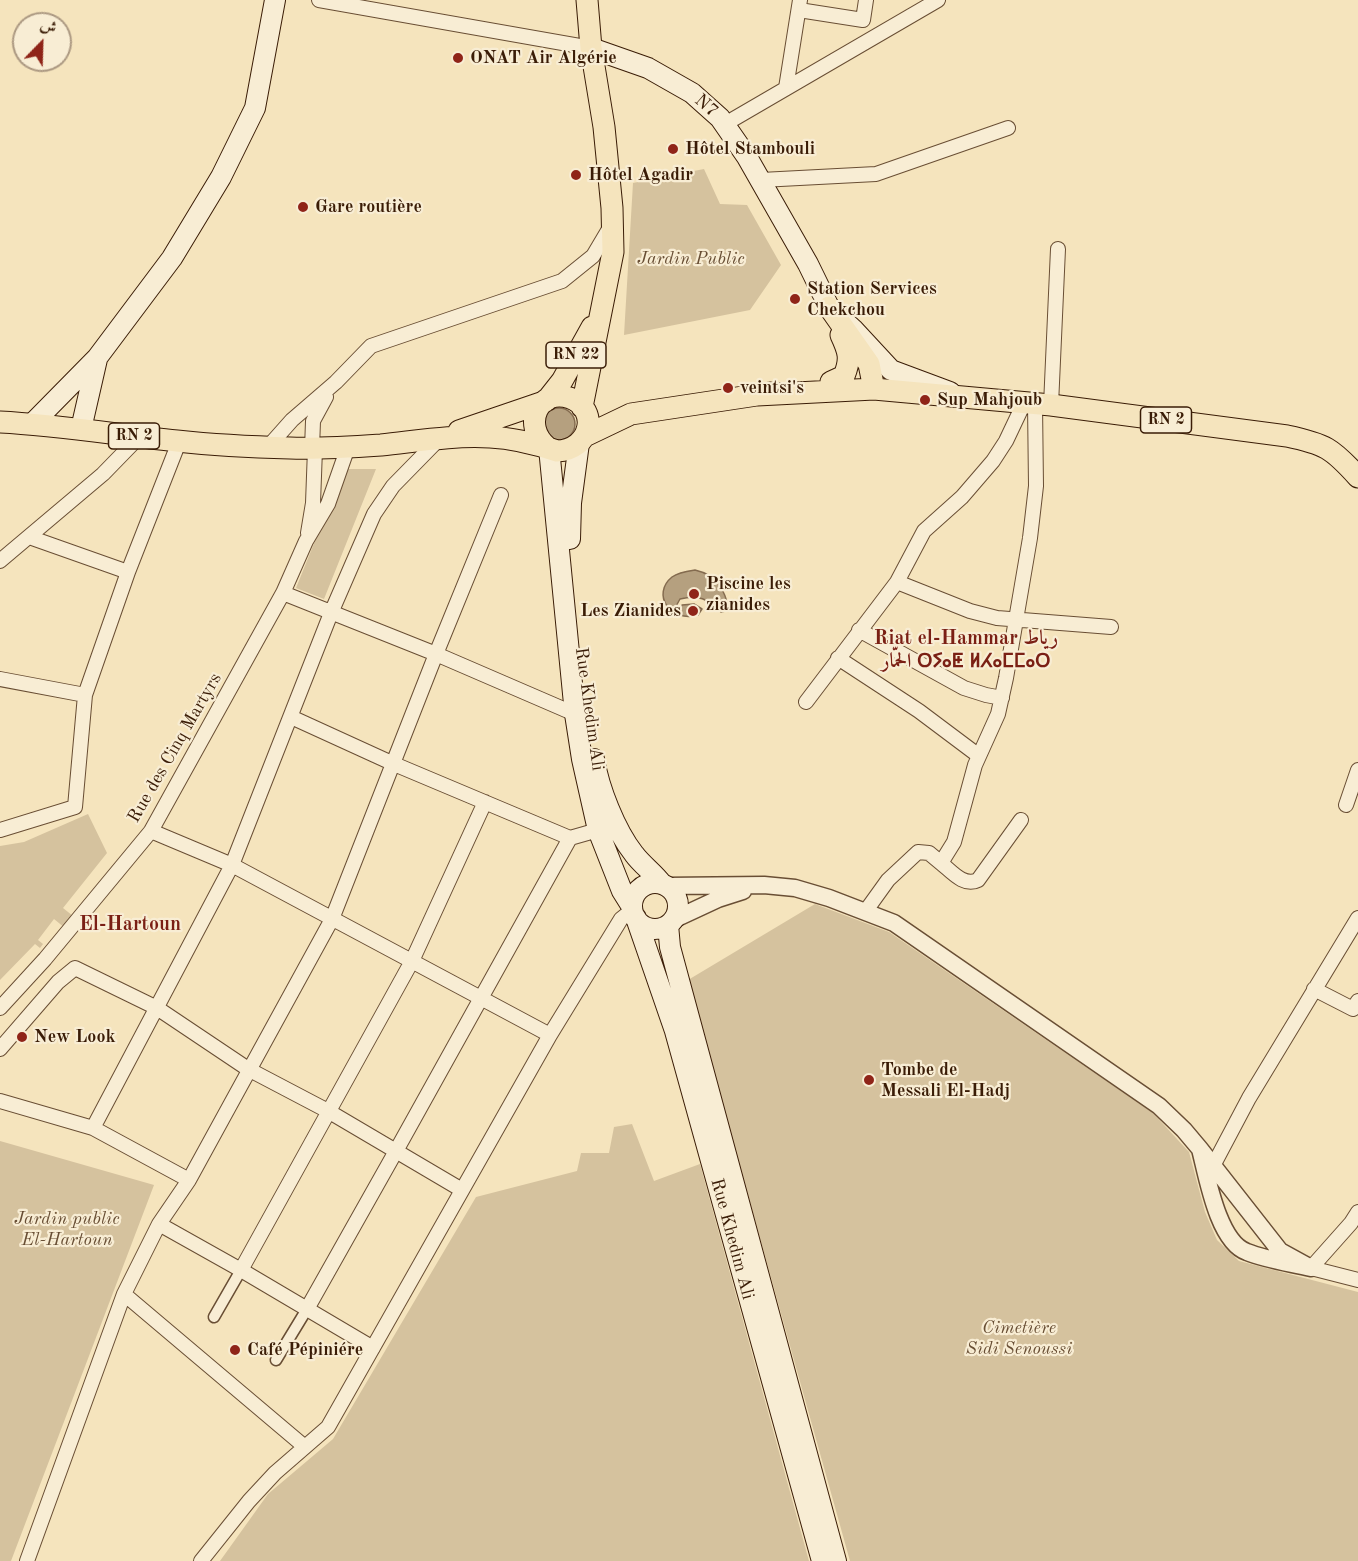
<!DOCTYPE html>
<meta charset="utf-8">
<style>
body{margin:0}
#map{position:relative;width:1358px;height:1561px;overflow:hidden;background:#f5e4bd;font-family:"Old Standard TT",Amiri,serif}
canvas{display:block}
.north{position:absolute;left:12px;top:12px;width:60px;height:60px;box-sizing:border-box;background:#f8edd4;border:2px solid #ac9982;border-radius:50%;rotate:23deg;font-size:16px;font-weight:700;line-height:24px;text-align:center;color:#3a1c06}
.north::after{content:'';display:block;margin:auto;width:21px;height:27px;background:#8f2418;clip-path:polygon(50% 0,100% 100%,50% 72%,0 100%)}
</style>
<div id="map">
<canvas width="1358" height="1561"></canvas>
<div class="north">ش</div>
</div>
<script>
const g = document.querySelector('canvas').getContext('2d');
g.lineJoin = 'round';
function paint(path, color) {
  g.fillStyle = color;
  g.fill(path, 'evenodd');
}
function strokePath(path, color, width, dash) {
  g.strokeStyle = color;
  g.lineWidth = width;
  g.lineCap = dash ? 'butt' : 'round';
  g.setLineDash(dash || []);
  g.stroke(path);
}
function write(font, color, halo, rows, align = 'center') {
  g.font = font + ' "Old Standard TT",Amiri,"Noto Sans Tifinagh",serif';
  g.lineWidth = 4.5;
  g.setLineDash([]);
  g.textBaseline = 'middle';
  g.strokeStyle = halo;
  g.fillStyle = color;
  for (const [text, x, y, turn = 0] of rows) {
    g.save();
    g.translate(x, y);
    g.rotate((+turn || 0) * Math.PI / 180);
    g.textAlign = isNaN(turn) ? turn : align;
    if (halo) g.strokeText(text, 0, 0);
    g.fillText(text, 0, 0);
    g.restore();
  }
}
paint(new Path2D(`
 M704 169 720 204 747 205 781 265 750 310 624 335 633 183Z
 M344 469H376L324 599 296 588Z
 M88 814 107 853 63 908 73 916 65 928 54 919 38 940 43 944 40 948 35 944 0 980V846L24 842Z
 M815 904 889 932 1153 1113 1189 1152 1205 1212 1217 1240 1239 1261 1358 1292V1561H850L688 980Z
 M632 1124 654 1181 700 1164 809 1561H220L268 1494 333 1439 476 1197 577 1171 581 1153H609L614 1127Z
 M0 1141 154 1185 11 1561H0Z`), '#d5c29e');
const water = new Path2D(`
 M543 424a16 16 0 1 1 32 0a16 16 0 1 1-32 0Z
 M695 570C717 575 725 590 729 610L721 612C707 599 699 594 680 599L675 608 676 612 678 613 682 605 694 604 702 609 698 615C670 623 651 594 672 577 679 572 688 571 695 570Z`);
paint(water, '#b5a07f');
strokePath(water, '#846b4f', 1.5);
const pedestrian = new Path2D(`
 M214 1317 241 1270
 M276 1360 307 1309`);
const minor = new Path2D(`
 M319 0 591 48
 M799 10 863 20 866 0
 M786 88 800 0
 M725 124 938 0
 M761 180 876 174 1008 128
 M1051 405 1058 249
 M268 447 292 420 336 382 371 346 562 281 593 256 612 224
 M312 449 313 421 326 397
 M308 533 313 503 315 449
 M29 537 128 572
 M0 561 103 474 139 437
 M897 582 970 611 997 618 1111 627
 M283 593 436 654 575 714
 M859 630 964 688 986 695 1002 698
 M838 658 919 711 979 756
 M0 679 85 695
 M806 702 897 582 924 531 962 497 993 461 1006 441 1024 403
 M291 717 394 764 570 838 598 830
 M1346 805 1358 770
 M0 830 75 807 85 695 128 572 179 442
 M151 831 232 865 550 1035
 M941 863C952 872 964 887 978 880L1021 820
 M865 912 888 880 918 852 929 853 941 863 954 842 975 765 998 714 1006 678 1030 538 1036 486 1035 404
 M1314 989 1353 1009 1358 1001
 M0 1008 45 959 151 831 283 593 306 541 328 504 348 447
 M0 1049 58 982 75 968 157 1008 248 1069 328 1111 462 1190
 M0 1101 93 1128 189 1180
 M93 1128 232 865 331 613 374 514 393 486 440 438
 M1213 1166 1249 1098 1358 918
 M1358 1212 1351 1223 1311 1268 1358 1280
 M159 1224 241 1270 373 1348
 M241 1270 412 961 485 802
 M124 1294 305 1447
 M307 1309 396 1151 570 838
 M27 1561 124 1294 159 1224 189 1180 332 919 436 654 501 495
 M201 1561 249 1501 275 1473 328 1427 550 1035 621 919 626 915 633 912`);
const tertiary = new Path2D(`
 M666 886 764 885 795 888 829 898 894 923 1159 1106 1184 1130 1200 1149
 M675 919 718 899 743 891
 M1200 1149 1280 1251 1311 1268C1290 1263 1267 1260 1247 1252 1218 1242 1207 1176 1200 1149Z`);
const secondary = new Path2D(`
 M591 48 648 68 692 93 720 118 747 157 808 264 829 307 853 329 891 370 950 392
 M32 424 97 358 172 258 221 177 255 108 275 0
 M81 429 97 359
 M549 448 575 714 582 759 598 830 622 891 632 907
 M570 539 571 503 579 443
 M594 759C599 788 615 830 634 854 642 865 654 873 662 884
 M632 906a23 23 0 1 1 46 0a23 23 0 1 1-46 0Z
 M636 918 675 1031 822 1561
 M668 925 670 947 836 1561`);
const primary = new Path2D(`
 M829 307 869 364 874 389
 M831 382 844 376C851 359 849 352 841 335
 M757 395 874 389 1051 405 1287 436C1325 444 1332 448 1358 477
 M547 400 562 381 592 327
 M582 407 613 252 612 208 604 127 591 48 587 0
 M0 422C59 425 118 435 177 441 214 445 253 447 290 448 321 449 351 447 381 445 419 441 452 435 490 437 512 438 536 444 557 451 591 450 600 409 570 398 539 387 521 425 547 447
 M459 431 544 402
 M585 436 631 414 770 393`);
strokePath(pedestrian, '#694e34', 13);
strokePath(minor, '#694e34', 16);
strokePath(tertiary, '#694e34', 19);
strokePath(secondary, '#3a1c06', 22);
strokePath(primary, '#3a1c06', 23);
strokePath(pedestrian, '#f8edd4', 10);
strokePath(minor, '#f8edd4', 14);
strokePath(tertiary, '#f8edd4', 16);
strokePath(secondary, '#f8edd4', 20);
strokePath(primary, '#f5e4bd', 21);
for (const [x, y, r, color] of [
 [458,58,6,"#8f2418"],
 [673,149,6,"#8f2418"],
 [576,175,6,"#8f2418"],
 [303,207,6,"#8f2418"],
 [795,299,6,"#8f2418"],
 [728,388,6,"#8f2418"],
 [925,400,6,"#8f2418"],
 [694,594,6,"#8f2418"],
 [693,611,6,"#8f2418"],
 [22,1037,6,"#8f2418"],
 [869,1080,6,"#8f2418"],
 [235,1350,6,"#8f2418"]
]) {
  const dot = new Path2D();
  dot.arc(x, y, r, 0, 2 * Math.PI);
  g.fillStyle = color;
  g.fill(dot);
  strokePath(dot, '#f8edd4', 2);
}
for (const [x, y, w] of [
 [576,355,60],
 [1166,420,51],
 [134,436,51]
]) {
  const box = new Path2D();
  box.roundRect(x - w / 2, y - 13, w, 26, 4.5);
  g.fillStyle = '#f8edd4';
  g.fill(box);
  strokePath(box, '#3a1c06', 1.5);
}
write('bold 16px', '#3a1c06', null, [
 ["RN 22",576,355],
 ["RN 2",1166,420],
 ["RN 2",134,436]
]);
write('bold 18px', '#3a1c06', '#f8edd4', [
 ["ONAT Air Algérie",470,58],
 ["Hôtel Stambouli",685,149],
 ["Hôtel Agadir",588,175],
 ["Gare routière",315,207],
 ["Station Services",807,289],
 ["Chekchou",807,310],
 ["veintsi's",740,388],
 ["Sup Mahjoub",937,400],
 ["Piscine les",706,584],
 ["zianides",706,605],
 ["Les Zianides",681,611,"right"],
 ["New Look",34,1037],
 ["Tombe de",881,1070],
 ["Messali El-Hadj",881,1091],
 ["Café Pépiniére",247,1350]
], 'left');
write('18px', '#3a1c06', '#f8edd4', [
 ["N7",706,106,41],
 ["Rue Khedim Ali",589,709,82],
 ["Rue des Cinq Martyrs",175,748,-60],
 ["Rue Khedim Ali",732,1239,75]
]);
write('italic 18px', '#684e34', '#f8edd4', [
 ["Jardin Public",691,259],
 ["Jardin public",67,1219],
 ["El-Hartoun",67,1240],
 ["Cimetière",1019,1328],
 ["Sidi Senoussi",1019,1349]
]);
write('bold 20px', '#7a1f14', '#f8edd4', [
 ["Riat el-Hammar رياط",966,639],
 ["الحمّار ⵔⵢⴰⵟ ⵍⵃⴰⵎⵎⴰⵔ",966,662],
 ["El-Hartoun",130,925]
]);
</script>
